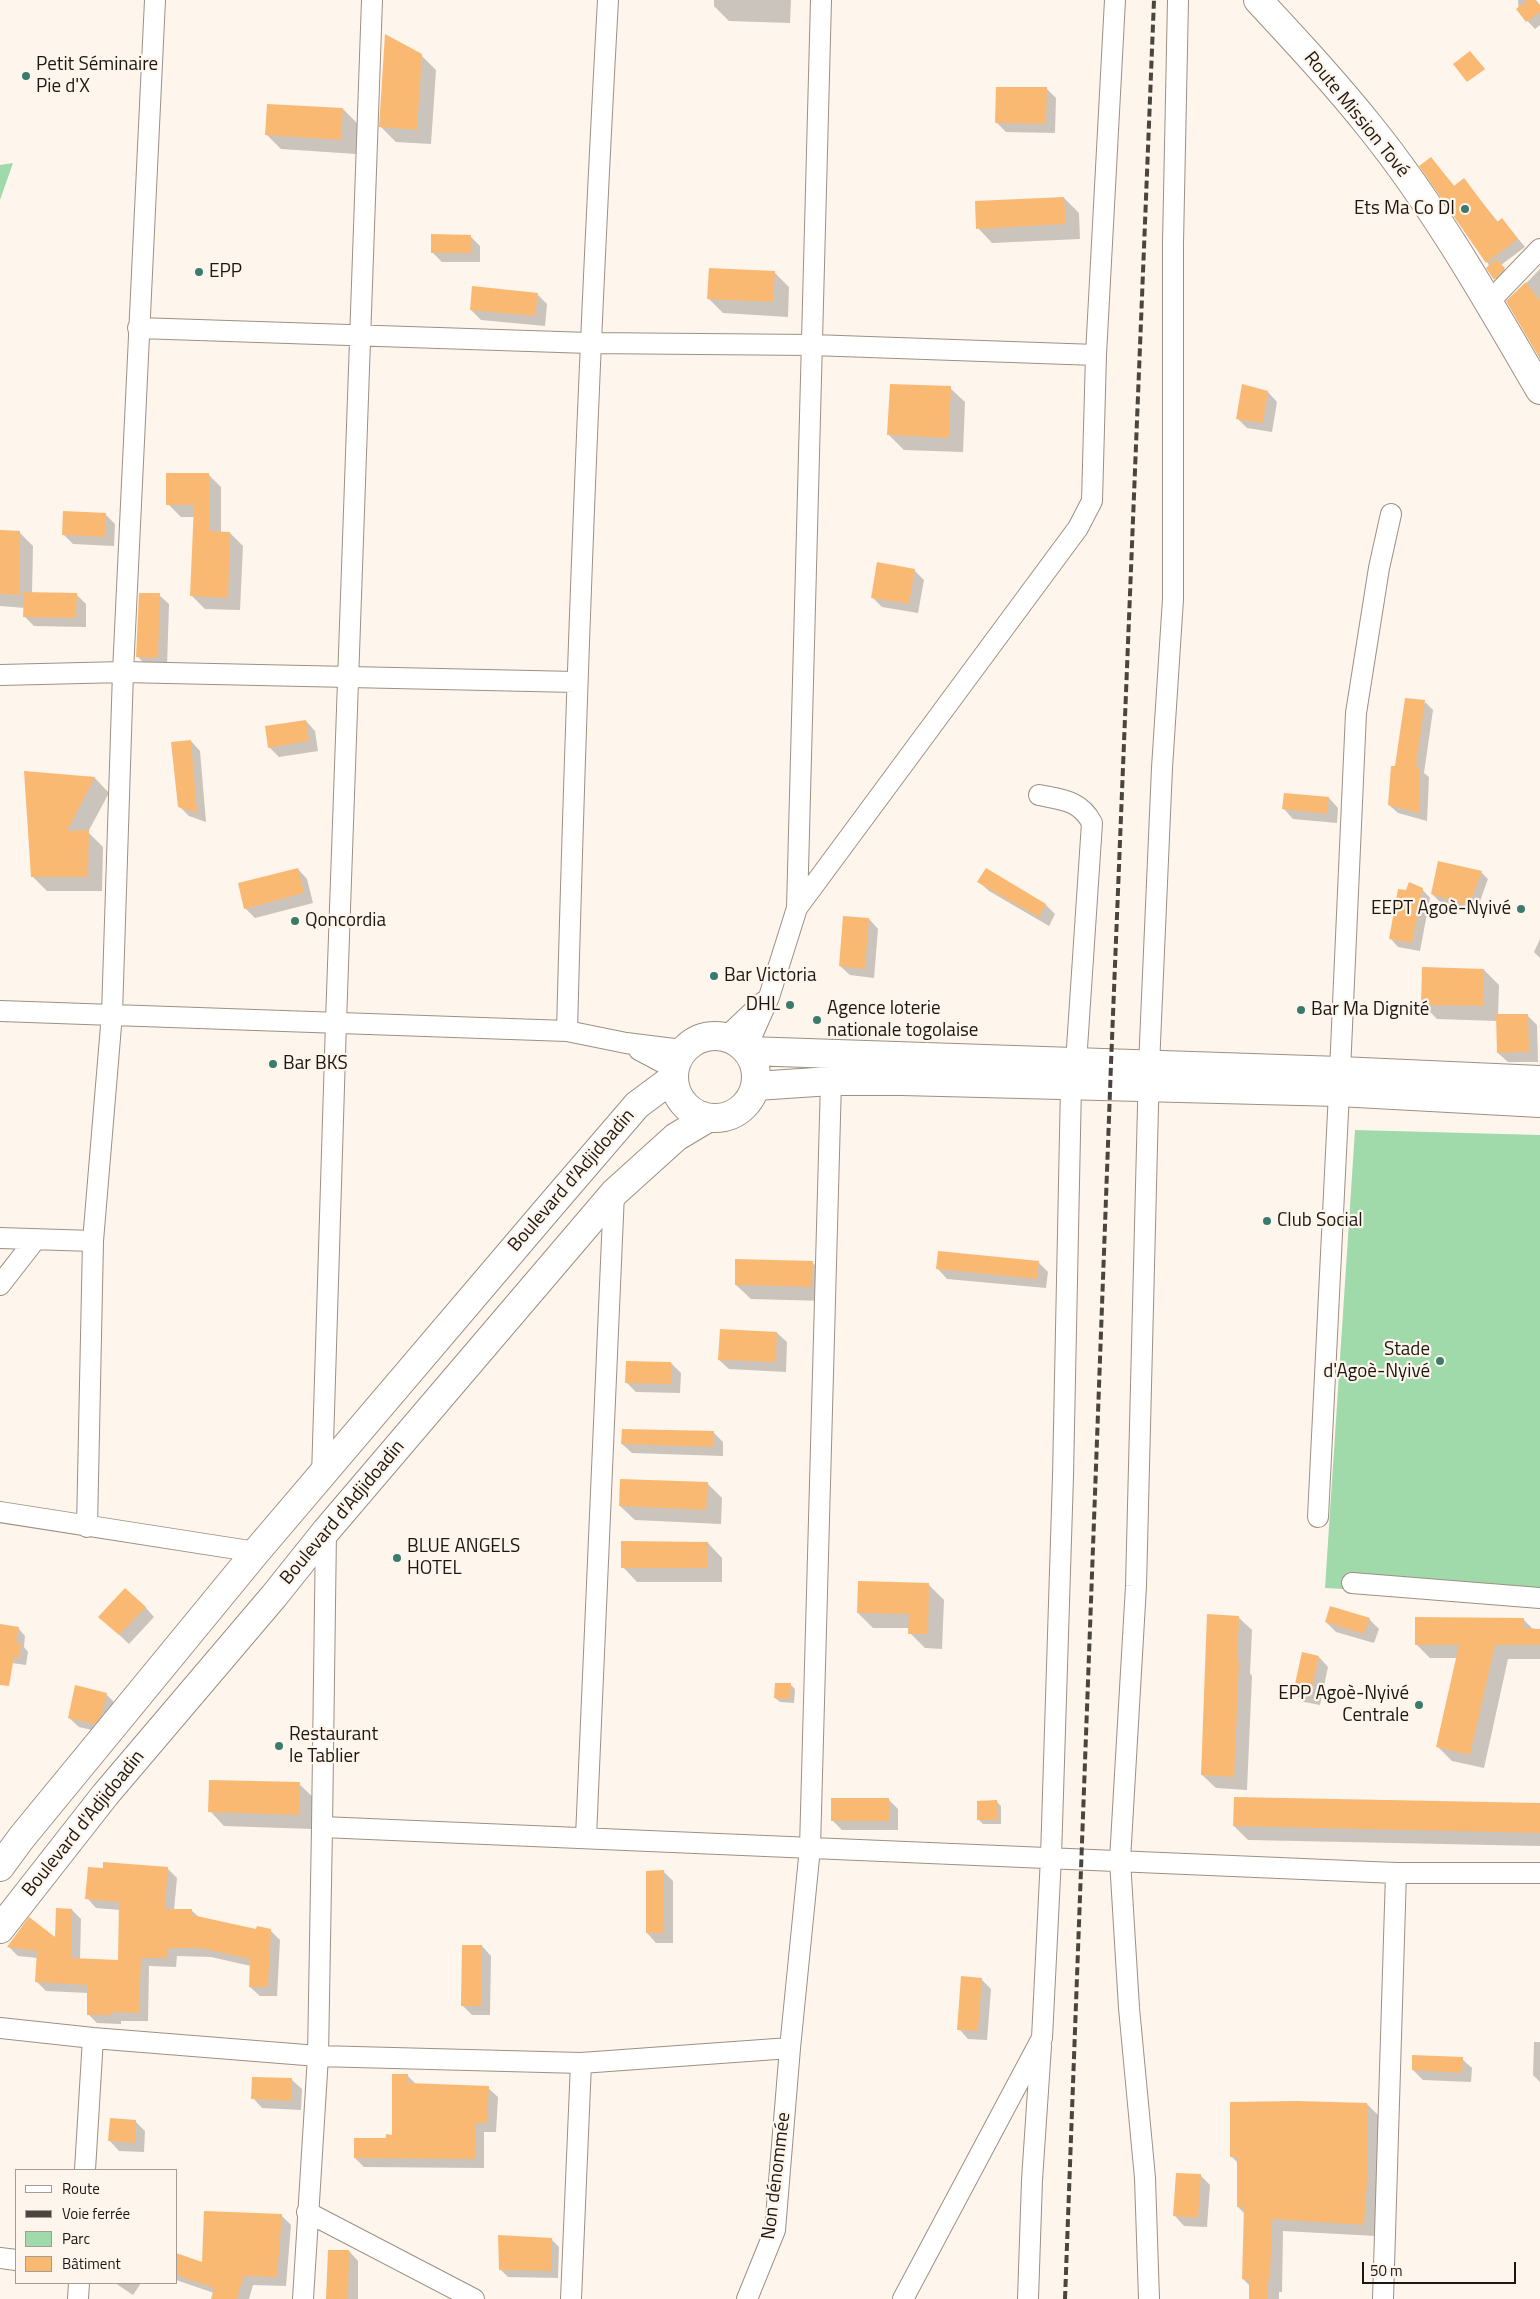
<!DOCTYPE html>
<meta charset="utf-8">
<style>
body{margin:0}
#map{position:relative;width:1540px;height:2299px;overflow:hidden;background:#fef5ec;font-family:"Titillium Web",sans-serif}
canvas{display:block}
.legend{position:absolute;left:15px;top:2169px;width:162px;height:115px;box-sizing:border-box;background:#fef5ec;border:1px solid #a49c95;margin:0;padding:6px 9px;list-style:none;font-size:15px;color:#1c1712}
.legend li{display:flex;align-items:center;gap:10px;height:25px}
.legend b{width:25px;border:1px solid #a49c95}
.scale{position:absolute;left:1362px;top:2262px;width:154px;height:22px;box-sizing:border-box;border:2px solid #1c1712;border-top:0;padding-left:6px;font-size:15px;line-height:18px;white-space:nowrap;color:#1c1712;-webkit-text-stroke:4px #fef5ec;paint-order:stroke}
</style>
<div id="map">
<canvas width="1540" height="2299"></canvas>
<ul class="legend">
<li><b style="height:6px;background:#fff"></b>Route</li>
<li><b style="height:6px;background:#4b453f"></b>Voie ferrée</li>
<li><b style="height:14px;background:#a0d9aa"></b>Parc</li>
<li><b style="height:14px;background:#f9b973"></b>Bâtiment</li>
</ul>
<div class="scale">50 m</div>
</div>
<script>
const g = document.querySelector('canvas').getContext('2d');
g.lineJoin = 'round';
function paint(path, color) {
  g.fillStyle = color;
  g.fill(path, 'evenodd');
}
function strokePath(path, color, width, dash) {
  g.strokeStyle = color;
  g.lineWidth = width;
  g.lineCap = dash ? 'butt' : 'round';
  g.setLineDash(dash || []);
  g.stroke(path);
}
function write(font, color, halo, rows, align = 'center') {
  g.font = font + ' "Titillium Web",sans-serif';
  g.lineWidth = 4.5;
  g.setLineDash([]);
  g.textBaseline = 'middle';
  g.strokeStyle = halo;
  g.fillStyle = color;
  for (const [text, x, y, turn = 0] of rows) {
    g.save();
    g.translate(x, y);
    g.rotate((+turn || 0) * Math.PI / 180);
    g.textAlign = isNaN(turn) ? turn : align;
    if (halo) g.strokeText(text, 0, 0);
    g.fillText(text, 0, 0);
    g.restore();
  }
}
paint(new Path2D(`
 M13 163 0 200V165Z
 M1355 1130 1540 1135V1600L1325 1588Z`), '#a0d9aa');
paint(new Path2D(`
 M714 0H791L790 23 729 21 714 6Z
 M1518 0H1536L1540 5V25L1535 29 1519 12Z
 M421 55 436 70 431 144 396 142 381 127Z
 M1046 88 1056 98 1055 133 1006 132 997 123Z
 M343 109 358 124 356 154 281 149 267 135Z
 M1431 159 1455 187 1464 180 1498 222 1502 219 1525 247 1501 265 1508 274 1499 284Z
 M1064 198 1079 213 1080 239 992 243 978 228Z
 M470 236 480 246V262H442L432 252Z
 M1540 269V357L1508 302Z
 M774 272 789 287 788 317 723 313 708 298Z
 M537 294 547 304 545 326 481 320 471 310Z
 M950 388 965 402 963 452 904 450 889 435Z
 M1268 392 1277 402 1272 432 1247 428 1237 418Z
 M208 474 221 487V532L230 533 243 546 240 610 205 609 192 596 195 517H181L168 504Z
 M105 514 115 524 114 546 73 544 63 534Z
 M0 532H19L33 546 32 594 77 595 86 604V627L34 626 24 616 25 608 0 606Z
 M914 570 924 580 918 613 882 607 872 597Z
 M159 595 169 604 167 667 147 666 137 656Z
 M1425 702 1433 710 1424 773 1429 777 1427 821 1398 813 1389 805 1396 768Z
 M306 721 315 731 318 751 279 757 269 747Z
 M191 741 200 751 206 822 189 816 179 806Z
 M25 772 95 778 109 793 88 832 103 847 102 891H47L32 876Z
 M1329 798 1338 808 1337 823 1293 819 1284 809Z
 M298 869 307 879 313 903 255 918 245 908Z
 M986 870 1046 905 1055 914 1049 926 989 891 979 882Z
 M1481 872 1488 879 1476 912 1439 901 1432 894Z
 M1422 889 1430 898 1420 951 1398 947 1390 938Z
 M869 919 878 929 874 978 850 975 840 966Z
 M1540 939V958L1534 952Z
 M1484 970 1499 985 1498 1016 1527 1015 1537 1025 1538 1062H1508L1498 1053 1497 1021 1437 1019 1422 1004Z
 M812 1262 827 1277 826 1301 751 1299 736 1285Z
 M1038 1262 1048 1272 1046 1288 947 1279 938 1269Z
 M777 1333 787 1342 786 1372 729 1369 719 1360Z
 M671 1363 681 1373 680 1393 636 1392 627 1383Z
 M714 1433 723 1442V1456L632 1453 622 1444Z
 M707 1483 722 1498 721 1524 635 1520 620 1506Z
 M708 1543 722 1558V1582H637L623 1567Z
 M929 1585 944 1600 942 1649 925 1648 910 1633V1628H873L858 1613Z
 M145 1607 154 1617 129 1644 110 1626Z
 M1238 1617 1252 1630 1250 1673 1252 1676 1247 1790 1216 1788 1202 1775Z
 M1369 1619 1379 1629 1374 1643 1336 1632 1326 1622Z
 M1523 1619 1534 1630H1540V1659H1508L1484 1768 1452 1761 1438 1747 1457 1658H1430L1416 1644Z
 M18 1628 25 1636 24 1647 28 1652 26 1665 4 1662 0 1658Z
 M1319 1657 1328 1667 1320 1705 1304 1702 1294 1692Z
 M790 1684 795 1689 794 1703 780 1702 775 1698Z
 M106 1694 116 1704 105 1733 79 1727 69 1718Z
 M299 1784 314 1798 313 1829 224 1826 210 1811Z
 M889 1800 898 1809V1830H842L832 1820Z
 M996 1801 1001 1806V1824H983L979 1820Z
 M1540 1804V1846L1248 1840 1234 1826Z
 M167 1868 177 1878 174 1910H191L200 1918 257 1931 270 1930 280 1940 277 1996H260L250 1987 251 1966 211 1957 177 1956 176 1967 149 1966 148 2021H121V2024L97 2023 88 2014V1993L46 1991 37 1982 38 1958 18 1956 9 1947 57 1939 72 1910 81 1919 80 1960 119 1961 120 1910 96 1908 87 1898Z
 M663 1871 673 1881V1943H656L647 1933Z
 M482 1946 491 1956 490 2015H472L462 2005Z
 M981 1979 991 1989 987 2040 968 2039 959 2029Z
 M1534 2042H1540V2082L1533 2075Z
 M1462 2059 1472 2068 1471 2082 1423 2080 1413 2070Z
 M408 2076 417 2085 488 2088 498 2097 496 2132H484V2168L364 2167 355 2158 393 2136Z
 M254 2078 292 2080 302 2089 301 2110 262 2108 253 2098Z
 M1367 2104 1379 2116 1376 2236 1283 2231 1282 2292H1279V2299H1250V2286L1243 2279 1245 2214 1238 2207V2163L1231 2156Z
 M135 2121 145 2131 144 2152 119 2151 110 2141Z
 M1200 2175 1210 2185 1207 2227 1184 2226 1175 2216Z
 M281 2215 291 2225 286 2286 253 2285 249 2299H212L214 2293 176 2280V2255L203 2263Z
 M551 2239 559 2247 558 2278 508 2277 500 2269Z
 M349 2251 358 2261V2299H328Z
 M115 2283H141L133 2295Z`), '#0003');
paint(new Path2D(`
 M1528 0H1535L1540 6V12L1526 22 1516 9Z
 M385 34 422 54 417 130 379 127Z
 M1470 51 1485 69 1467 82 1453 64Z
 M996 87H1047L1046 124 995 123Z
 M267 104 343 108 341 140 265 135Z
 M1431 157 1454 186 1464 178 1497 222 1502 218 1518 239 1486 263 1419 166Z
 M1064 197 1066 224 976 229 975 201Z
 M431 234 471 235V253H431Z
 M1496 259 1505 268 1494 280 1486 268Z
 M709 268 775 271 773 302 707 299Z
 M1526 282 1540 301V359L1506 301Z
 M472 286 538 293 535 316 470 310Z
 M890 384 951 386 949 438 887 435Z
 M1242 384 1268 391 1263 423 1236 419Z
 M166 473H209V531L230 532 228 598 190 596 194 505H166Z
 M63 511 106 513 105 537 62 535Z
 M0 530 20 531 19 595 0 594Z
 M877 562 915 569 909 604 871 598Z
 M24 592 77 593 76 618 23 617Z
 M139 593H160L158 658 136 657Z
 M1405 698 1425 700 1416 767H1420L1419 813 1388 805 1391 766H1395Z
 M306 720 309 741 268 748 265 726Z
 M191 740 197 813 178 807 171 742Z
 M24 771 95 777 67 831 89 830 88 877H31Z
 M1284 793 1329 797 1327 814 1282 809Z
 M1438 861 1482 871 1469 906 1431 894Z
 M298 868 304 893 244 909 238 883Z
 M986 868 1046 904 1039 917 977 882Z
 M1409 882 1423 888 1412 943 1389 939 1398 889 1406 890Z
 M843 916 869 918 865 969 839 966Z
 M1422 967 1484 969 1483 1006 1421 1005Z
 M1496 1014H1528L1529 1052 1497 1053Z
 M938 1251 1039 1261 1037 1279 936 1269Z
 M735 1259 813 1261 812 1287 735 1285Z
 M720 1329 777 1332 776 1362 718 1360Z
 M626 1361 671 1362V1384L625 1383Z
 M622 1429 714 1431 713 1447 621 1444Z
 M620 1479 708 1482 706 1510 619 1506Z
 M621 1541 708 1542V1568H621Z
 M858 1581 929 1583 928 1634H908L909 1614 857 1613Z
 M125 1588 146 1607 119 1635 98 1617Z
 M1330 1606 1370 1618 1364 1634 1325 1622Z
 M1207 1614 1239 1616 1237 1661H1239L1234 1777 1201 1775Z
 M1415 1617 1524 1618V1628L1540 1629V1645H1495L1470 1755 1436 1747 1459 1645H1415Z
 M0 1624 19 1627 16 1642 21 1643 19 1658 14 1657 9 1686 0 1685Z
 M1302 1652 1319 1656 1310 1697 1293 1693Z
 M775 1683H791L790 1699 774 1698Z
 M75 1685 107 1693 101 1716 95 1724 68 1718Z
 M209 1780 300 1782 299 1815 208 1812Z
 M1234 1797 1540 1803V1833L1233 1826Z
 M831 1798H889V1821H831Z
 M997 1800V1820H977V1801Z
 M103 1862 168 1867 165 1909H192V1915L256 1929 257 1926 271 1929 268 1987H249L250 1959 200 1948H168L167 1958H141L139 2013 112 2012V2015H87V1985L35 1982 37 1951 7 1947 29 1917 55 1937 56 1908 72 1909V1958L118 1960 119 1902 85 1899 88 1867 103 1868Z
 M664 1870V1933H646V1871Z
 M462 1945H482L481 2006H461Z
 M961 1976 982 1978 978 2031 957 2030Z
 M1412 2055 1463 2057 1462 2073 1412 2070Z
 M392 2074H408V2083L489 2086 487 2123H476V2159L354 2158V2138H386V2134L392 2135Z
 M252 2077 292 2078 291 2101 251 2099Z
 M1297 2101 1367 2103 1368 2169 1364 2225 1272 2219 1270 2280H1268L1267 2299H1249V2280L1242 2279 1244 2207H1237V2157H1230V2102Z
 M110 2118 136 2120 135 2143 108 2141Z
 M1176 2173 1201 2174 1198 2218 1173 2216Z
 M204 2211 282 2214 277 2277 244 2276 237 2299H211L214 2288 176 2275V2253L202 2262Z
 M498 2235 552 2238 551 2271 499 2270Z
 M328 2250H349L348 2299H326Z`), '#f9b973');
const street = new Path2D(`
 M1489 302 1540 249
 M138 328 589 343 812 345 1096 355
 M0 675 123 672 576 682
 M1039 795C1062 800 1080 800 1092 823L1076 1063
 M797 908 821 0
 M0 1011 567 1031 626 1043 682 1050
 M567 1031C576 687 589 344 608 0
 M726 1037 763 1002
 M746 1049 769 997 797 908 1078 528 1092 501 1096 355 1115 0
 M639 1050 673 1068
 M1340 1071 1356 713 1379 568 1391 514
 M0 1238 93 1241
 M0 1285 35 1240
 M322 1476 336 1022 372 0
 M0 1512 256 1552
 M1318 1517 1339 1092
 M87 1527 93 1241 112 1014 123 672 155 0
 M326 1531 322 1827 1396 1873H1540
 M1352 1583 1540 1598
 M586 1837 614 1193
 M0 2028 93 2038 318 2056 581 2063 790 2048 810 1848 831 1081
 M85 2170 93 2038
 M307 2212 474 2299
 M0 2258 16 2260
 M78 2299 79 2283
 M303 2299 318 2056 322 1827
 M571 2299 581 2063
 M747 2299 775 2230 790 2048
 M903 2299 1042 2038 1051 1857 1063 1476 1071 1085
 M1028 2299 1032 2180 1041 2046
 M1149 2299 1145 2178 1129 2008 1120 1860 1136 1586 1149 1066 1162 768 1173 599V243L1178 0
 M1383 2299 1396 1873`);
const secondary = new Path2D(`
 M1258 0C1297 42 1336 84 1371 128 1436 209 1488 301 1540 390
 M674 1077a41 41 0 1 1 82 0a41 41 0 1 1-82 0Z
 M748 1051 1340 1071 1540 1080
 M756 1086 831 1081H902L1339 1092 1540 1103
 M0 1867 22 1837 256 1552 546 1211 637 1105 672 1079
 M0 1929 105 1795 274 1596 326 1531 614 1193 676 1137 708 1118`);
strokePath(street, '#9d9082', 22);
strokePath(secondary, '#9d9082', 30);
strokePath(street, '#fff', 20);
strokePath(secondary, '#fff', 28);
strokePath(new Path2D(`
 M1065 2299 1111 1064 1154 0`), '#4b453f', 4, [8, 4]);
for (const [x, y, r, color] of [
 [26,76,5,"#3a7b6c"],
 [1465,209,5,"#3a7b6c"],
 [199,272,5,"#3a7b6c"],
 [1521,909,5,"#3a7b6c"],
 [295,921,5,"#3a7b6c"],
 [714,976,5,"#3a7b6c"],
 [790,1005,5,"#3a7b6c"],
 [1301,1010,5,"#3a7b6c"],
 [817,1020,5,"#3a7b6c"],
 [273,1064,5,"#3a7b6c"],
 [1267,1221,5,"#3a7b6c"],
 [1440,1361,5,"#3a7b6c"],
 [397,1558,5,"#3a7b6c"],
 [1419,1705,5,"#3a7b6c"],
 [279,1746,5,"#3a7b6c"]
]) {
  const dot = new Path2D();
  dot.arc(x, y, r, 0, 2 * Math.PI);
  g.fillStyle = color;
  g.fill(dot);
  strokePath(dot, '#fef5ec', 2);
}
write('19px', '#1c1712', '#fef5ec', [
 ["Petit Séminaire",36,65],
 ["Pie d'X",36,87],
 ["Ets Ma Co DI",1455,209,"right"],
 ["EPP",209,272],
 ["EEPT Agoè-Nyivé",1511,909,"right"],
 ["Qoncordia",305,921],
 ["Bar Victoria",724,976],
 ["DHL",780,1005,"right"],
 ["Agence loterie",827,1009],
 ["nationale togolaise",827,1031],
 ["Bar Ma Dignité",1311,1010],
 ["Bar BKS",283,1064],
 ["Club Social",1277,1221],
 ["Stade",1430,1350,"right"],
 ["d'Agoè-Nyivé",1430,1372,"right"],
 ["BLUE ANGELS",407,1547],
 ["HOTEL",407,1569],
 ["EPP Agoè-Nyivé",1409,1694,"right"],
 ["Centrale",1409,1716,"right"],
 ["Restaurant",289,1735],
 ["le Tablier",289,1757]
], 'left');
write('19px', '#1c1712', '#fef5ec', [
 ["Route Mission Tové",1356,115,51],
 ["Boulevard d'Adjidoadin",572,1181,-49],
 ["Boulevard d'Adjidoadin",343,1513,-50],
 ["Boulevard d'Adjidoadin",84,1824,-51],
 ["Non dénommée",777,2176,-83]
]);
</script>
